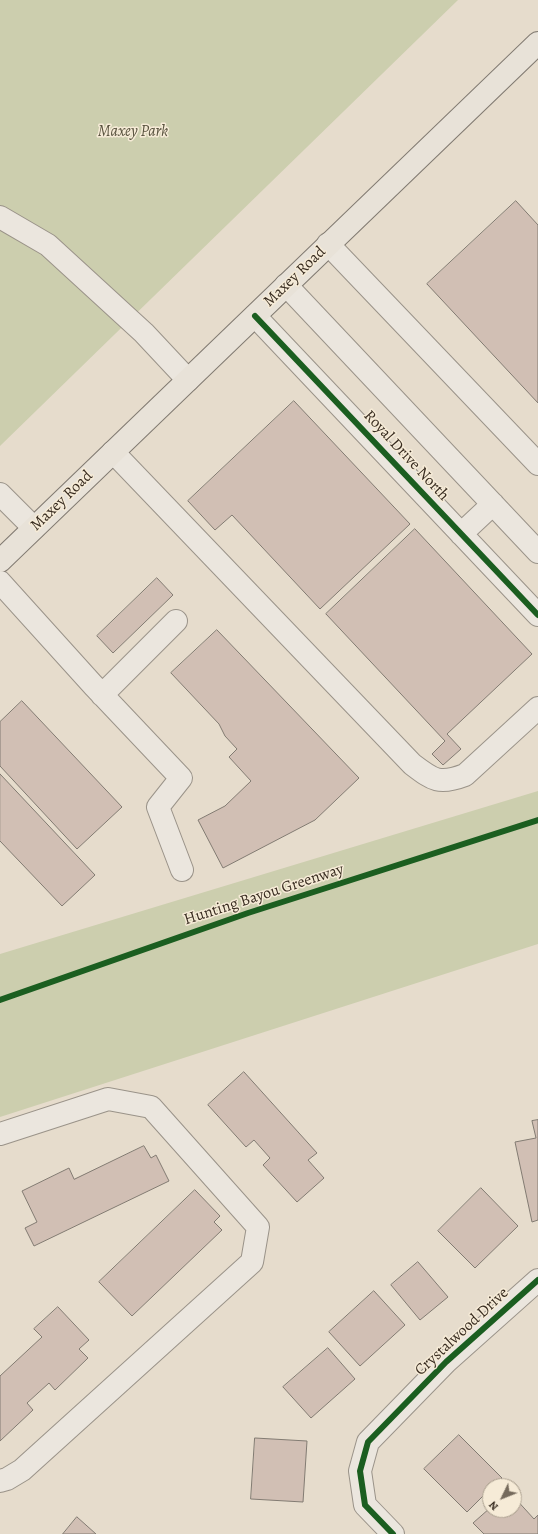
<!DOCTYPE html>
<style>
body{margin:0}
#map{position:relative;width:538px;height:1534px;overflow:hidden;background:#e6dccc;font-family:Alegreya,serif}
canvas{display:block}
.north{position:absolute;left:482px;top:1478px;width:40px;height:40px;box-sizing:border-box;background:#f6ebd7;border:1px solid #aa9f8e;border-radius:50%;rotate:227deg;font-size:11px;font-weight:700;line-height:16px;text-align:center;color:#382c20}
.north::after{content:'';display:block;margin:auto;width:14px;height:18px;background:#756a5c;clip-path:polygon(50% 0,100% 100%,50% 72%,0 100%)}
</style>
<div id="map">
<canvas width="538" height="1534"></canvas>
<div class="north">N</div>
</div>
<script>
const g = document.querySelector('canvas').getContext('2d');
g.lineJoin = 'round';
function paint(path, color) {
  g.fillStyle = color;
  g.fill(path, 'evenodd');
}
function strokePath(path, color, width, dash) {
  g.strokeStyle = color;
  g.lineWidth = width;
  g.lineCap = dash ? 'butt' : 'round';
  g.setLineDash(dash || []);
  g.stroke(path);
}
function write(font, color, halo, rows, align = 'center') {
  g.font = font + ' Alegreya,serif';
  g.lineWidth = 3;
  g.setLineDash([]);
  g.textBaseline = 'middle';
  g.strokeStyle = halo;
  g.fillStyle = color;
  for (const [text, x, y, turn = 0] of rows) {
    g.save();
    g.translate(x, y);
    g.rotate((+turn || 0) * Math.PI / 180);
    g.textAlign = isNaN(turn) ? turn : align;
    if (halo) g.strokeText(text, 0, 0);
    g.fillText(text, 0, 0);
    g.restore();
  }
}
paint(new Path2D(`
 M0 0H458L0 446Z
 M538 791V944L0 1117V954Z`), '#ccceae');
const building = new Path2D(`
 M516 201 538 225V403L427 284Z
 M294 401 410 524 320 609 232 515 215 530 188 501Z
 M415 529 532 654 447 734 461 749 443 765 432 754 445 741 326 614Z
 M157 578 173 595 113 653 97 636Z
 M217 630 359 778 315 820 223 868 198 820 225 806 251 781 229 757 237 749 225 736 219 724 171 673Z
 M22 701 122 807 77 849 0 766V722Z
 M0 774 95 875 62 906 0 841Z
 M244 1072 317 1153 308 1160 324 1178 297 1202 263 1165 270 1158 254 1140 246 1147 208 1105Z
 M538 1120V1220L532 1222 515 1142 536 1138 532 1121Z
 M144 1146 151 1158 156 1155 169 1181 34 1246 25 1228 37 1222 22 1191 69 1168 74 1179Z
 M481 1188 518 1226 475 1268 438 1231Z
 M195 1190 220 1216 214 1222 222 1230 132 1316 99 1282Z
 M418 1262 448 1297 420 1320 391 1285Z
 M374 1291 405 1325 360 1366 329 1332Z
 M58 1307 89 1340 79 1349 88 1358 55 1390 49 1383 27 1403 33 1410 0 1441V1376L42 1337 34 1329Z
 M328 1348 355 1379 311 1418 283 1387Z
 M459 1435 502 1478 494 1486H490V1489L467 1512 424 1469Z
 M255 1438 307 1441 303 1502 251 1499Z
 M514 1497 534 1519 538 1515V1534H484L473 1523 490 1508V1510H514Z
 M77 1517 96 1534H63Z`);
paint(building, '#d1bfb4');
strokePath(building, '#827b72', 1);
const minor = new Path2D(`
 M0 217 48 245 144 333 188 380
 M328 244 538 464
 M286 285 538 552
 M255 316 538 615
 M113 452 412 764C433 780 439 785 465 775L538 708
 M0 494 34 528
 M461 534 493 504
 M0 582 93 685 181 778 158 807 182 870
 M102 695 176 621
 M0 1134 108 1099 151 1107 258 1227 252 1262 22 1470 7 1479 0 1481
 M393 1534 365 1505 360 1471 368 1442 446 1362 538 1280`);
const major = new Path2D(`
 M0 561 538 43`);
strokePath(minor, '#9a9389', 24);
strokePath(major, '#827b72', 24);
strokePath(minor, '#ebe6de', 22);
strokePath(major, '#e8e2d8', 22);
strokePath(new Path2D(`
 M255 316 538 615
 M0 1000 248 913 538 820
 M393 1534 365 1505 360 1471 368 1442 446 1362 538 1280`), '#1b5e20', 6);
write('italic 16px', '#58523e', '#f6ebd7', [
 ["Maxey Park",133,132]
]);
write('16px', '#382c20', '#f6ebd7', [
 ["Maxey Road",295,277,-44],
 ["Royal Drive North",406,456,47],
 ["Maxey Road",62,501,-44],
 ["Hunting Bayou Greenway",264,895,-18],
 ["Crystalwood Drive",462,1332,-43]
]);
</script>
